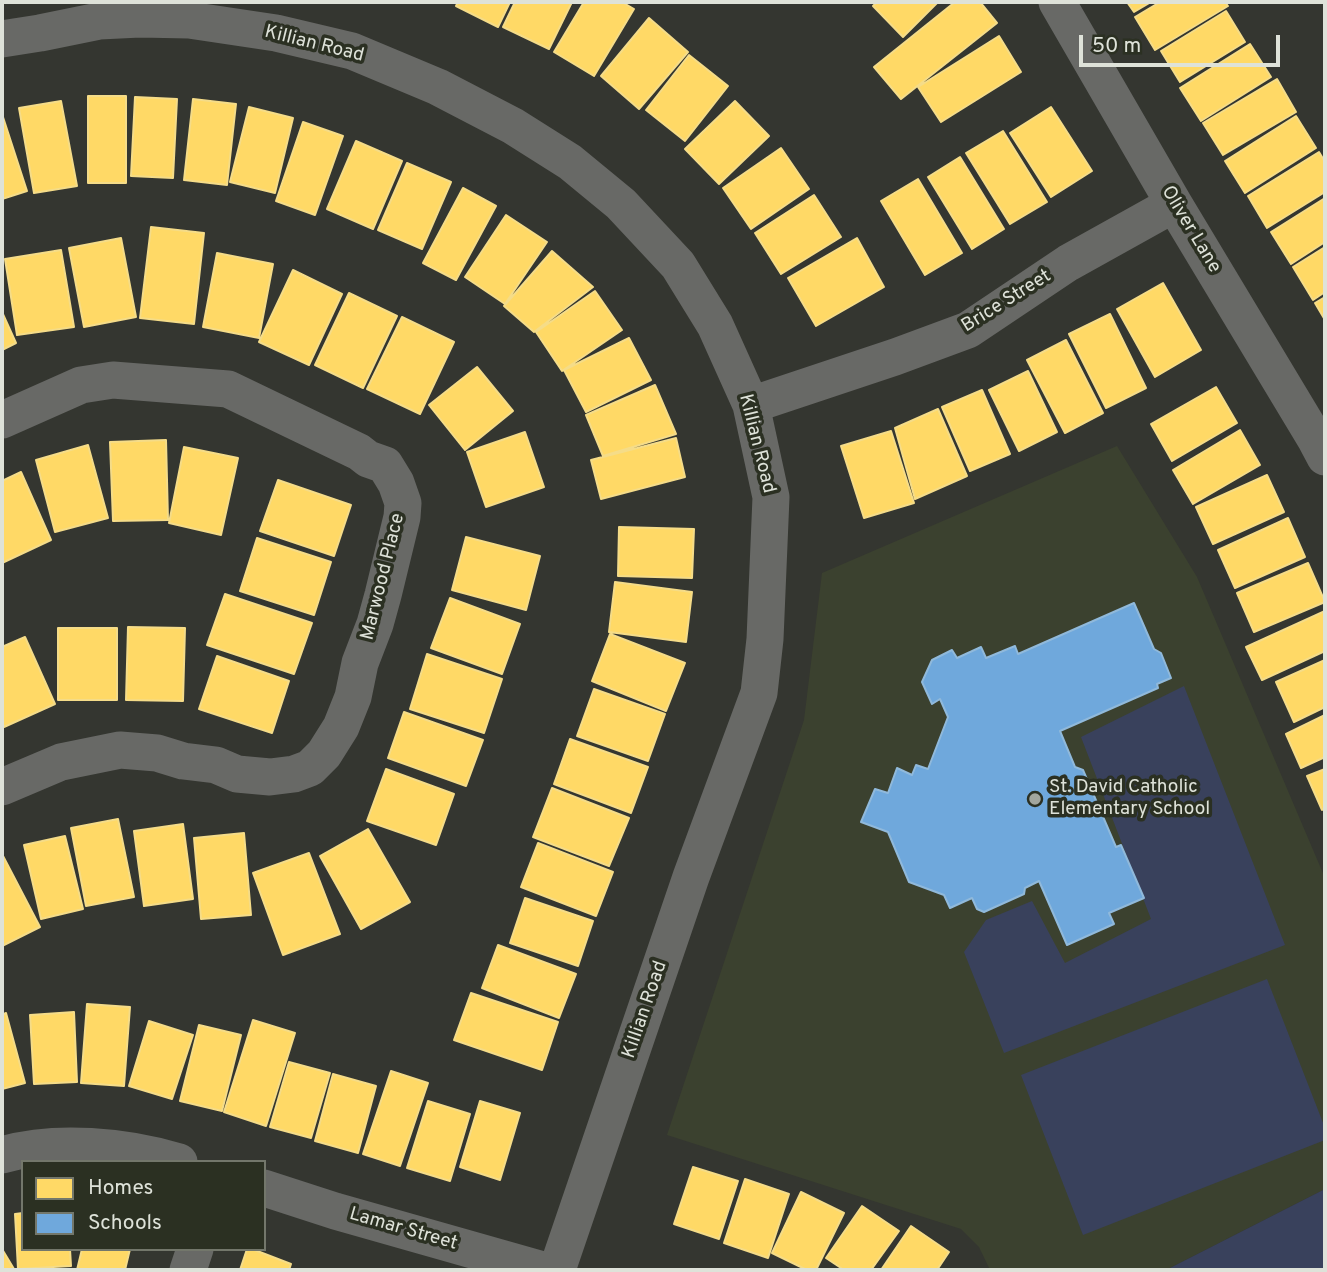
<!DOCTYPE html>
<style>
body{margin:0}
#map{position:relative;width:1327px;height:1272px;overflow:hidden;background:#343630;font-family:Overpass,sans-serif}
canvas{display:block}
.frame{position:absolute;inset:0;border:4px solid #dee2d9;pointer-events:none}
.legend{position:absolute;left:21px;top:1160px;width:245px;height:91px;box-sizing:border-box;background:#2b3022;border:2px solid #73776b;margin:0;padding:9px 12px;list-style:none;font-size:21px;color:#dee2d9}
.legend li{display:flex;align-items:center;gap:14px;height:35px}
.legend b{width:35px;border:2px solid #73776b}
.scale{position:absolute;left:1079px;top:35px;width:201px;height:32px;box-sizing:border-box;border:4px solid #dee2d9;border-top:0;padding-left:9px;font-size:21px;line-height:24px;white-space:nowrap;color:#dee2d9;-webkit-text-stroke:5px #2b3022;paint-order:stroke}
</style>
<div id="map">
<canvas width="1327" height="1272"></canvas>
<div class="frame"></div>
<ul class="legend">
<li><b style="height:19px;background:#ffd966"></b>Homes</li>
<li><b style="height:19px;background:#6fa8dc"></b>Schools</li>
</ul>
<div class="scale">50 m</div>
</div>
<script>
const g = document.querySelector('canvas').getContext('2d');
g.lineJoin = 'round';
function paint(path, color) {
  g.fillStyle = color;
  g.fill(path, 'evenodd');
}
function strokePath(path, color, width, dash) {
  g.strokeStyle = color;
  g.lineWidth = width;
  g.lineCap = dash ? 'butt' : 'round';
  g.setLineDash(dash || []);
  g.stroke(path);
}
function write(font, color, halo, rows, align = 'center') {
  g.font = font + ' Overpass,sans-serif';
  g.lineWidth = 7;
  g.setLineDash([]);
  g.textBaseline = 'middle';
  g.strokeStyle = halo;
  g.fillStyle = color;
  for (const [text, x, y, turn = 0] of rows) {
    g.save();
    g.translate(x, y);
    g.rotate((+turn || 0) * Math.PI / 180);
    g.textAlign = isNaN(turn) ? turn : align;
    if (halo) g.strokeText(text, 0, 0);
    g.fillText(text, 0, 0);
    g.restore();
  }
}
paint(new Path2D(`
 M1117 446 1197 577 1325 878V1189L1166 1270H990L979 1247 961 1229 667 1135 804 720 822 573Z`), '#3b412f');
paint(new Path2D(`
 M1184 686 1285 945 1004 1053 964 952 986 920 1032 901 1065 963 1151 919 1081 737Z
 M1267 979 1325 1128V1140L1083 1235 1021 1075Z
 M1325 1189V1270H1166Z`), '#39415c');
const homes = new Path2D(`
 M458 2H510L498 27 456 6Z
 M515 2H572L549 49 503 27Z
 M584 2H622L634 9 594 76 554 52Z
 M877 2H938L903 37 873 6Z
 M955 2H980L997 23 901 99 874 67Z
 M1127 2H1151L1134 12Z
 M1160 2H1225L1228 6 1155 50 1135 17Z
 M1226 11 1245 42 1180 82 1161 51Z
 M649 18 688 52 639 109 601 76Z
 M999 36 1021 72 941 122 918 87Z
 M1250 44 1271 77 1201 121 1180 88Z
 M689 55 728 86 685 141 646 110Z
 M1277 79 1296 112 1223 155 1203 123Z
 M88 96H126V183H88Z
 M135 97 177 99 173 178 131 176Z
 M193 99 236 104 227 185 184 180Z
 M61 101 77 186 34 193 19 108Z
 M735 101 769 136 719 184 685 149Z
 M249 107 293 118 275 193 230 182Z
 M1051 107 1092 171 1051 197 1010 133Z
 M2 114 27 191 2 199Z
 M1296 116 1316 148 1245 193 1225 161Z
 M303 122 343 136 315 215 276 201Z
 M1003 131 1047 202 1010 224 966 153Z
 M356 141 402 161 373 229 327 209Z
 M781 148 809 189 751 229 723 188Z
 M1319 152 1325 162V192L1267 228 1248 196Z
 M960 157 1004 229 972 249 928 177Z
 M407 163 451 182 422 249 378 230Z
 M918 179 962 253 925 275 881 201Z
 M463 188 496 206 456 280 423 263Z
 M814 195 841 237 781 274 755 233Z
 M1325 198V242L1291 264 1271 232Z
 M506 215 547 242 505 304 465 277Z
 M151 227 204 233 194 324 140 318Z
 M121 238 136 317 84 327 69 248Z
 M857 238 884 287 816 326 788 278Z
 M1325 247V292L1313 300 1293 267Z
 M61 250 74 327 17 335 5 259Z
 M552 251 593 287 534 332 504 306Z
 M217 253 273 264 259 338 203 327Z
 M293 270 342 294 309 365 259 342Z
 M1163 283 1201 350 1155 377 1117 309Z
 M595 291 622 330 562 371 536 332Z
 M349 293 397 316 363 388 315 365Z
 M1325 297V320L1315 303Z
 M2 312 16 343 2 350Z
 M1110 314 1146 388 1106 408 1069 334Z
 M402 317 454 342 420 414 367 389Z
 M629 338 651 380 586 412 564 370Z
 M1066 340 1103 413 1065 433 1027 360Z
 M477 367 513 411 465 450 429 405Z
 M1028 371 1057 432 1019 451 989 390Z
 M655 385 676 434 603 456 586 415Z
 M1216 387 1237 423 1172 461 1151 424Z
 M982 390 1010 454 970 471 942 407Z
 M938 409 967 476 915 499 895 428Z
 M1240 430 1260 465 1193 504 1173 470Z
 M891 431 914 503 864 518 841 446Z
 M525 432 544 487 486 507 467 452Z
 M676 438 685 477 601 499 591 460Z
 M166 440 168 520 113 521 110 442Z
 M88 445 108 518 55 532 36 460Z
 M184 447 238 458 221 535 169 523Z
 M21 472 51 540 2 563V481Z
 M1267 475 1284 512 1213 544 1196 507Z
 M278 480 351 505 334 556 260 531Z
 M1288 518 1305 557 1235 588 1218 550Z
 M619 527 694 529 692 578 618 576Z
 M466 537 540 556 526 610 452 590Z
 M257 538 331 562 314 615 240 591Z
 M1308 563 1325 602 1254 632 1237 593Z
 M615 582 692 592 686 642 609 632Z
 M225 594 312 623 294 674 207 645Z
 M450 598 520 624 502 674 431 648Z
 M1325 611V651L1262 680 1246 647Z
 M128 627 185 628 183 701 126 700Z
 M58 628H117V700H58Z
 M610 634 685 663 666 711 592 681Z
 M25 637 55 704 4 727 2 721V647Z
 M427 654 502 679 484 733 410 709Z
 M217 656 289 681 272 733 199 709Z
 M1325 660V707L1294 722 1276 682Z
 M594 689 665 714 648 761 577 736Z
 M404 712 483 740 466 786 388 758Z
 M1325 715V757L1301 768 1286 734Z
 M570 739 648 767 631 813 554 784Z
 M386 769 454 794 436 845 367 821Z
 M1325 769V808L1322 810 1307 776Z
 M552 788 629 818 609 866 533 837Z
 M118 819 134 897 86 906 71 828Z
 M183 824 193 899 144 906 134 831Z
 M368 829 410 902 361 929 320 856Z
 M244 833 251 915 201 919 194 838Z
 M65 836 83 909 41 919 24 845Z
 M538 843 613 872 596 916 521 887Z
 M309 853 340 934 283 955 253 873Z
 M2 854 40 927 2 946Z
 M525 898 593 921 578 966 510 943Z
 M498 945 576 974 559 1018 482 988Z
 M471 993 558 1022 542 1070 454 1040Z
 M87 1004 130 1007 124 1086 81 1083Z
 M74 1012 77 1082 34 1084 30 1015Z
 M6 1013 25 1083 2 1089V1015Z
 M253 1020 295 1033 266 1126 224 1112Z
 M149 1021 193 1035 172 1099 129 1086Z
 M199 1025 241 1035 222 1111 180 1101Z
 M289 1062 330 1073 311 1138 270 1127Z
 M391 1071 428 1083 400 1166 363 1154Z
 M333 1074 376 1086 358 1153 315 1141Z
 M428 1101 470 1114 450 1181 407 1168Z
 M480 1101 520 1113 500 1180 460 1167Z
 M693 1167 738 1181 719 1239 674 1224Z
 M745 1179 789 1194 768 1258 724 1243Z
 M801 1192 844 1213 816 1270H807L772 1253Z
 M862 1206 899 1231 871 1270H844L826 1258Z
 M23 1213V1249H70L71 1266 18 1269 15 1214Z
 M911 1226 949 1252 937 1270H881Z
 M2 1249 14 1269 11 1270H2Z
 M82 1249H130L125 1270H77Z
 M247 1249H252L291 1264 289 1270H240Z`);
paint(homes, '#ffd966');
strokePath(homes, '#f5dc88', 2);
const schools = new Path2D(`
 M1134 603 1154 649 1161 653 1171 678 1157 684 1158 688 1060 731 1075 767 1083 770 1116 847 1121 845 1144 898 1109 913 1114 924 1067 945 1039 881 1025 888 1024 894 984 912 977 909 972 898 950 908 944 895 909 882 888 832 861 822 875 789 888 793 897 768 912 775 916 765 928 769 948 717 940 699 932 704 922 682 932 660 952 650 957 658 981 647 986 658 1015 646 1018 654Z`);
paint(schools, '#6fa8dc');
strokePath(schools, '#90b9db', 2);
strokePath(new Path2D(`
 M1057 2 1174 204 1316 440 1325 457
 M2 39 40 33 99 21 140 19 189 20 276 33 352 51 438 87 513 126 570 162 621 204 678 265 715 325 751 405 771 497 765 639 759 693 691 877 557 1270
 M751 405 895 357 968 330 1068 263 1174 204
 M2 420 81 385 113 380 228 389 359 452 368 459 385 465 396 483 403 503 402 517 383 595 375 624 360 663 353 697 341 727 324 754 310 768 294 774 270 777 237 774 216 765 183 761 157 753 120 750 61 762 2 787
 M2 1155C55 1139 127 1146 179 1162
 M264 1188 335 1211 543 1270
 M188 1270 195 1249`), '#686966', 37);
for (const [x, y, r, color] of [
 [1035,799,7,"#a2a69e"]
]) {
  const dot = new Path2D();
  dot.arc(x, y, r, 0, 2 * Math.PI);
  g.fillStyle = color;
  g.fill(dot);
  strokePath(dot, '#2b3022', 2.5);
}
write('19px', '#dee2d9', '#2b3022', [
 ["Killian Road",314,45,14],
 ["Oliver Lane",1190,230,59],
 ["Brice Street",1007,302,-32],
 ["Killian Road",756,444,76],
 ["Marwood Place",384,577,-76],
 ["Killian Road",646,1010,-71],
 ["Lamar Street",403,1230,16]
]);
write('19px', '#dee2d9', '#2b3022', [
 ["St. David Catholic",1049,788],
 ["Elementary School",1049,810]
], 'left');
</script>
